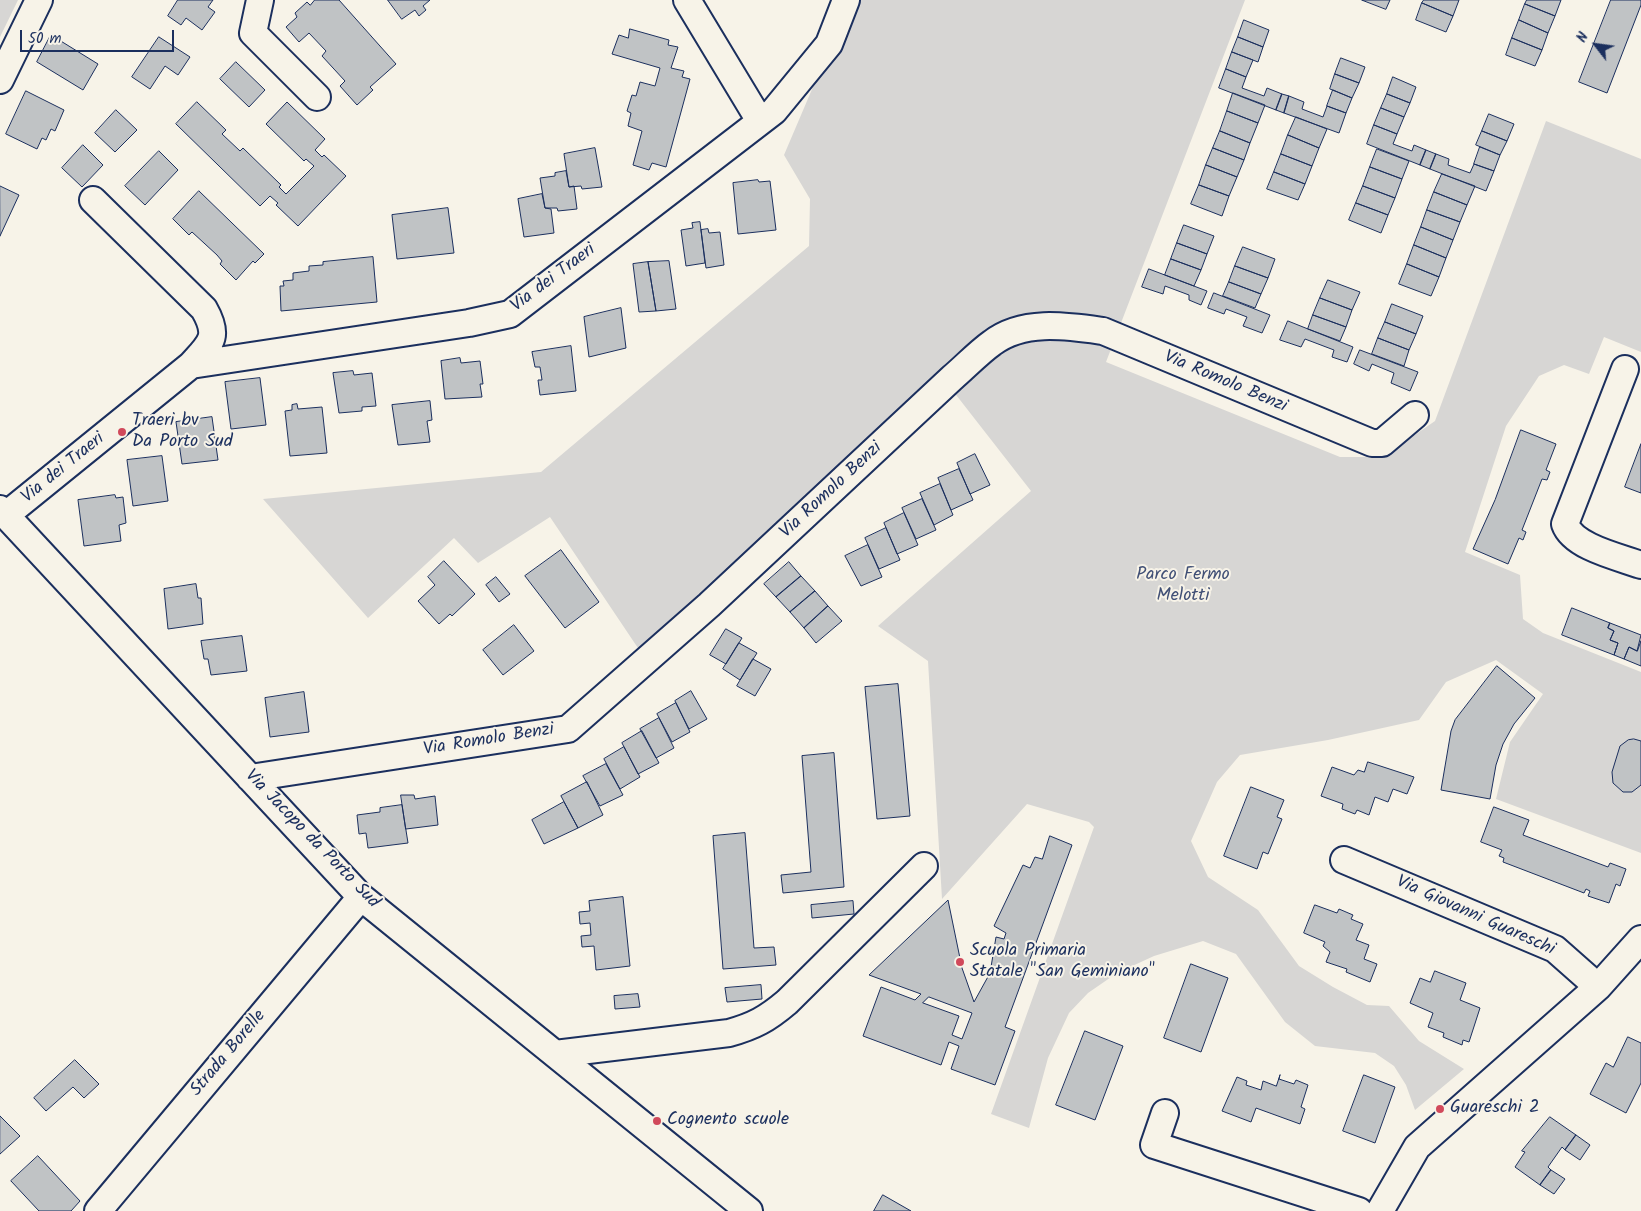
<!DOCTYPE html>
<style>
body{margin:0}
#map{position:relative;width:1641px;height:1211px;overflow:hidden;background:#f7f3e8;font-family:Kalam,sans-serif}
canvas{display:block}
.north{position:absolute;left:1571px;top:20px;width:50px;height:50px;-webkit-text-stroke:4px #f7f3e8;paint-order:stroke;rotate:300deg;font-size:14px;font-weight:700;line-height:20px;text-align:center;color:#1b2f5e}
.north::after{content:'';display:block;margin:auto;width:18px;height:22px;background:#1b2f5e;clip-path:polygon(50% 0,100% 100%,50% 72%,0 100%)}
.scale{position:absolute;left:20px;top:30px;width:154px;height:22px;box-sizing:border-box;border:2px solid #1b2f5e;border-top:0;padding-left:6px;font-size:15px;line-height:18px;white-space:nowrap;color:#1b2f5e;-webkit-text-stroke:4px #f7f3e8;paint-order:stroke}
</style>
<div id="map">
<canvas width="1641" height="1211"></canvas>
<div class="north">N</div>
<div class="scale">50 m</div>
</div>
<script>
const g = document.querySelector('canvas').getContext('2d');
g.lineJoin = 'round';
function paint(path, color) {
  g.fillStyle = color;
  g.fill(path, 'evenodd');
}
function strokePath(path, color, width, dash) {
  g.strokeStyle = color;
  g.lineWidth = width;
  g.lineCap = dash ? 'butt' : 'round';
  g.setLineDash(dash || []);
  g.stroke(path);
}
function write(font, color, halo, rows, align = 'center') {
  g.font = font + ' Kalam,sans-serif';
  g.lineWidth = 4;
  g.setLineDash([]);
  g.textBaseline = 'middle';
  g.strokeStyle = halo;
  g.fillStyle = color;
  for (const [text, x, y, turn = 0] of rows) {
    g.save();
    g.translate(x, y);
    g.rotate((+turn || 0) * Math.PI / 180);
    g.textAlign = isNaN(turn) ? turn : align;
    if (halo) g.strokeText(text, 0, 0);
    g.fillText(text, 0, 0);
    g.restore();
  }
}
paint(new Path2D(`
 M0 0H18L0 37Z
 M850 0H1245L1106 362 1340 457H1383L1435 421 1546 121 1641 159V352L1604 337 1589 374 1564 365 1539 376 1506 426 1465 552 1520 575 1523 619 1543 633 1641 672V853L1496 799 1510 742 1543 694 1496 660 1446 682 1419 720 1328 740 1240 755 1217 782 1191 841 1208 877 1258 910 1299 966 1333 987 1367 1005 1389 1006 1419 1041 1464 1069 1415 1110 1406 1085 1394 1066 1375 1053 1315 1046 1285 1022 1236 954 1203 941 1154 956 1117 973 1088 993 1069 1013 1048 1058 1029 1128 991 1114 1094 827 1089 822 1027 804 942 899 928 661 878 626 1031 491 946 382 642 654 550 517 478 563 454 538 368 618 263 499 541 472 809 246 810 199 784 155Z`), '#d7d6d4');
const building = new Path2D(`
 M178 0H213L208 7 215 12 202 30 186 18 181 25 168 16Z
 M315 0H339L396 64 370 87 373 90 357 105 340 86 345 81 322 56 326 51 309 33 299 42 286 27 297 17 295 13 307 2 310 5Z
 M388 0H430L423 6 426 10 419 16 415 10 402 19Z
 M1362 0H1390L1386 9Z
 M1424 0H1459L1453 16 1422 3Z
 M1527 0H1561L1555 16 1525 4Z
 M1611 0H1641V5L1607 93 1579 82Z
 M1422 3 1453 16 1446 32 1416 20Z
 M1525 4 1555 16 1548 33 1519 20Z
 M1244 20 1269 30 1263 47 1238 37Z
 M1519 20 1548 33 1542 50 1512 38Z
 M630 29 669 40 668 45 678 47 671 68 684 71 682 77 690 79 666 167 652 163 649 170 633 165 642 131 628 126 631 113 627 111 632 95 636 96 640 82 655 86 660 68 612 54 619 35 628 38Z
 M51 35 98 64 83 90 37 62Z
 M159 37 190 57 178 75 165 66 150 89 132 77Z
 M1238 37 1263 47 1258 62 1232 52Z
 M1512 38 1542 50 1535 66 1506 55Z
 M1232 52 1253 60 1246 77 1226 69Z
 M1341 58 1365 67 1359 83 1335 74Z
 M236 62 265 90 249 107 220 79Z
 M1226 69 1246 77 1242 88 1264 96 1267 88 1282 94 1276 110 1219 88Z
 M1335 74 1359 83 1352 98 1330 89Z
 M1393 77 1416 87 1410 103 1387 94Z
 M1333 90 1352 98 1346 113 1327 106Z
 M26 91 64 110 55 131 51 129 46 140 42 138 37 149 6 134Z
 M1233 93 1265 105 1258 123 1227 111Z
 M1282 94 1289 96 1284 113 1276 110Z
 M1387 94 1410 103 1404 117 1381 108Z
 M1289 96 1304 102 1302 109 1323 117 1327 106 1346 113 1339 133 1284 113Z
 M197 102 226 130 222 134 240 151 243 148 281 185 279 187 286 194 314 166 306 159 304 161 266 124 287 102 325 139 315 150 322 157 324 155 346 176 298 226 276 205 278 203 270 196 260 206 176 124Z
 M1381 108 1404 117 1397 134 1374 125Z
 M116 110 137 130 115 152 95 133Z
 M1227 111 1258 123 1250 143 1220 131Z
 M1489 114 1514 124 1507 141 1482 131Z
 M1296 117 1327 129 1319 148 1288 135Z
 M1374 125 1397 134 1393 144 1412 151 1414 145 1426 150 1420 165 1367 144Z
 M1220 131 1250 143 1244 160 1213 148Z
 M1482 131 1507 141 1500 155 1476 145Z
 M1288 135 1319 148 1312 166 1281 154Z
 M83 145 103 165 82 187 62 168Z
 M1480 147 1500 155 1494 171 1474 164Z
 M595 148 602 187 582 189 581 186 569 187 564 154Z
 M1213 148 1244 160 1237 177 1206 165Z
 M1377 149 1409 161 1402 179 1370 167Z
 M1426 150 1436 154 1430 169 1420 165Z
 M159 151 178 170 145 205 125 186Z
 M1281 154 1312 166 1305 184 1274 172Z
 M1436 154 1449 159 1448 165 1470 173 1474 164 1494 171 1486 191 1430 169Z
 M1206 165 1237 177 1229 196 1199 185Z
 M1370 167 1402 179 1395 198 1363 186Z
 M566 171 569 187 574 186 577 209 558 211 557 208H545L540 178 555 176V173Z
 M1274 172 1305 184 1298 200 1267 189Z
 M1442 174 1475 186 1467 205 1434 192Z
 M758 180 759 182 770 181 776 230 738 234 733 183Z
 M1199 185 1229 196 1222 216 1191 204Z
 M0 186 19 195 0 236Z
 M1363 186 1395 198 1388 215 1356 203Z
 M199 191 264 254 255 263 253 261 236 280 220 264 222 261 217 255 192 232 189 235 173 219Z
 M1434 192 1467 205 1460 222 1427 210Z
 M542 194 545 208 551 209 554 233 524 237 518 199Z
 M1356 203 1388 215 1381 233 1349 220Z
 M448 208 454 253 397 259 392 215Z
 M1427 210 1460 222 1453 240 1421 227Z
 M700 222 705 263 686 266 681 230 693 228 692 223Z
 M1184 225 1214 236 1207 254 1177 243Z
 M1421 227 1453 240 1446 258 1414 245Z
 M708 229 709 233 720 232 724 265 706 268 701 230Z
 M1177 243 1207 254 1201 270 1171 259Z
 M1414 245 1446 258 1439 277 1407 264Z
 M1243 247 1275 259 1268 278 1235 266Z
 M373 257 377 302 281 311 280 286H284L283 281 293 280V273L309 271V266L323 265V262Z
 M1171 259 1201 270 1194 286 1165 275Z
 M669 261 676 309 656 311 648 262Z
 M648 262 656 311 639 312 633 264Z
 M1407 264 1439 277 1431 296 1399 284Z
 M1235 266 1268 278 1261 294 1229 282Z
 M1149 269 1207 291 1201 305 1189 300V295L1165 286 1163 294 1142 287Z
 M1328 280 1360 292 1352 310 1320 298Z
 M1229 282 1261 294 1255 308 1223 296Z
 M1214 293 1270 315 1262 333 1243 326 1247 317 1226 309 1224 314 1208 308Z
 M1320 298 1352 310 1346 327 1313 315Z
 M1392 304 1423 316 1416 334 1385 322Z
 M621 308 626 348 589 357 584 317Z
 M1313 315 1346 327 1340 341 1308 329Z
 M1288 321 1353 347 1347 362 1332 357 1334 350 1305 339 1301 347 1280 340Z
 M1385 322 1416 334 1409 350 1378 338Z
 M1378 338 1409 350 1404 366 1372 354Z
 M571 346 576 391 540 395 538 380H542L540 367H535L532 352Z
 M1360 350 1418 372 1410 391 1391 383 1394 373 1372 364 1369 371 1354 364Z
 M460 358 461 363 480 361 483 384H480L482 397 445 399 441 361Z
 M353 371 354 375 372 373 376 406 362 407V411L339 413 333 373Z
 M260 378 266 425 231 429 225 382Z
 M430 401 432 420 427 421 430 442 398 445 392 405Z
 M297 404 298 409 322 407 327 453 290 456 285 411 292 410V405Z
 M212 417 218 460 182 464 176 422Z
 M1521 430 1556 444 1546 470 1550 472 1547 480 1542 479 1522 530 1526 532 1523 540 1519 538 1508 564 1473 549 1495 500Z
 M1641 444V493L1625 487Z
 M975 454 990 485 970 494 957 463Z
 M162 456 168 501 133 506 127 460Z
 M959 469 973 500 951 510 938 478Z
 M940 484 953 515 934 525 920 493Z
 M115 495 116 498 123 497 126 523 119 525 121 541 84 546 78 500Z
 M922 499 936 530 916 539 902 508Z
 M904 513 918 545 897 554 884 523Z
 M886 528 900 560 879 569 865 538Z
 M868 545 882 577 861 586 845 556Z
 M561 550 599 602 565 628 525 576Z
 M444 561 475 594 452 616 450 614 439 624 418 601 435 585 428 577Z
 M789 562 801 576 776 597 764 584Z
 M801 576 815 591 790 612 776 597Z
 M496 577 510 594 499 602 486 585Z
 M196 584 198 598H201L203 624 168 629 164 589Z
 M815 591 828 606 804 628 790 612Z
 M828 606 842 621 816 643 804 628Z
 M1572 608 1610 623 1608 628 1614 631 1610 640 1618 643 1614 655 1562 635Z
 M1610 623 1641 635 1637 651 1629 647 1624 659 1614 655 1618 643 1610 640 1614 631 1608 628Z
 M514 625 534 651 503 675 483 650Z
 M726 629 742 638 726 664 710 655Z
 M242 636 247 671 211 675 208 659H204L201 641Z
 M1641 641V666L1624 659 1629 647 1637 651Z
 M739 643 757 653 740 680 723 669Z
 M753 659 771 669 755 696 737 686Z
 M1497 666 1535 698 1514 724 1503 744 1496 765 1490 799 1441 790 1451 731 1455 720Z
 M898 684 910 816 877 819 865 687Z
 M691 691 707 719 689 729 675 701Z
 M304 692 309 732 270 737 265 698Z
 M676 703 690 732 672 742 657 714Z
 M659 718 674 748 656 758 640 729Z
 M642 731 659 763 638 774 622 743Z
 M1634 739 1641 741V785L1632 792H1623L1613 783 1612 772 1620 746 1628 740Z
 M624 747 640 777 620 789 604 759Z
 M834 753 844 887 783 893 781 875 811 872 802 756Z
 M1368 762 1414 777 1407 794 1393 789 1388 802 1375 797 1369 815 1357 810 1355 814 1342 809 1343 804 1321 796 1332 767 1354 775 1358 770 1364 772Z
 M606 764 623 795 600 806 583 776Z
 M587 782 603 815 578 828 561 796Z
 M1251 787 1284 800 1277 817 1282 819 1268 854 1263 852 1257 869 1224 856Z
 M401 795H414L415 799 435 796 438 825 406 829Z
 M564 802 578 828 544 844 532 820Z
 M402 805 408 843 368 848 366 833 359 834 357 815 380 812V808Z
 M1494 807 1529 820 1523 835 1608 867 1610 863 1626 869 1620 886 1616 884 1609 903 1588 896 1590 891 1586 889 1584 893 1503 862 1504 858 1499 856 1502 850 1481 842Z
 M745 833 754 948 774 947 776 965 723 969 713 836Z
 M1050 836 1072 845 1005 1027 1015 1031 995 1085 951 1069 959 1046 949 1042 941 1065 863 1036 881 987 915 1000 921 994 869 975 948 900 962 968 974 1002 990 973 996 937 1004 939 1006 933 994 926 1023 865 1030 868 1035 857 1042 859ZM929 997 972 1013 962 1039 952 1035 959 1016 923 1003Z
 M623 897 630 966 596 970 594 946 582 947 581 936 591 935 590 923 580 924 579 912 590 911 589 901Z
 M853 901 854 914 812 918 811 905Z
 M1315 905 1337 913 1339 909 1353 915 1351 919 1363 924 1356 940 1369 945 1364 959 1377 964 1370 982 1346 972 1347 969 1326 962 1330 952 1323 946 1325 942 1304 933Z
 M1191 964 1228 978 1201 1052 1164 1038Z
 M1435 971 1466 983 1460 1000 1480 1008 1469 1042 1463 1040 1462 1045 1443 1037 1444 1033 1428 1027 1433 1013 1410 1003 1420 978 1430 982Z
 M761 985 762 999 727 1002 725 988Z
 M638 994 640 1007 615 1009 614 996Z
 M1085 1031 1123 1046 1095 1120 1056 1105Z
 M1628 1037 1641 1043V1083L1626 1113 1590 1094 1606 1063 1613 1067Z
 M75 1060 99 1084 84 1098 73 1087 46 1111 34 1098Z
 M1280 1075 1279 1079 1294 1084 1296 1080 1308 1085 1301 1107 1305 1109 1300 1124 1256 1108 1251 1122 1222 1111 1237 1077 1247 1081 1246 1085 1261 1090 1263 1081 1276 1086Z
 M1364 1075 1395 1087 1375 1143 1343 1131Z
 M0 1116 20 1136 0 1154Z
 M1550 1117 1576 1135 1565 1150 1562 1147 1548 1167 1551 1170 1540 1185 1515 1167 1525 1152 1522 1151Z
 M1576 1135 1590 1145 1580 1160 1565 1150Z
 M38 1156 80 1201 71 1211H39L11 1181Z
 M1551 1170 1565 1179 1554 1194 1540 1185Z
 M883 1195 911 1211H874Z`);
paint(building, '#c0c3c5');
strokePath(building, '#1b2f5e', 1);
const minor = new Path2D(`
 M260 0 253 33 317 97
 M687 0 760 121
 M0 80 39 0
 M93 200 204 309C220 337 211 343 191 365
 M1625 369 1565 524C1573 547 1619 557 1641 565
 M0 509 361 897 749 1211
 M6 515 191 365 469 323 510 314 774 111 829 44 846 0
 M250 778 568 729 709 605 952 378C965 367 978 353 992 343 1023 319 1067 326 1103 331L1372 443H1382L1415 415
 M1344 860 1555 949 1598 987
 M555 1054 729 1033C754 1026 767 1019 787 1002L924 866
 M1165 1113 1154 1145 1359 1211
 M98 1211 361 897
 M1380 1211 1417 1147 1598 987 1641 939`);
strokePath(minor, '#1b2f5e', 30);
strokePath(minor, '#f7f3e8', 26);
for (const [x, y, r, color] of [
 [122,432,5,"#d1495b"],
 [960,962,5,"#d1495b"],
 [1440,1109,5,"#d1495b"],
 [657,1121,5,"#d1495b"]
]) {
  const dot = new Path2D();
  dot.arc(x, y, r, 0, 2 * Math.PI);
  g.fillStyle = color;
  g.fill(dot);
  strokePath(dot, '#f7f3e8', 2);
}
write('18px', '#1b2f5e', '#f7f3e8', [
 ["Via dei Traeri",554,279,-37],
 ["Via Romolo Benzi",1225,383,23],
 ["Via dei Traeri",64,469,-39],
 ["Via Romolo Benzi",832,491,-43],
 ["Via Romolo Benzi",489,741,-9],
 ["Via Jacopo da Porto Sud",311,840,46],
 ["Via Giovanni Guareschi",1475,917,24],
 ["Strada Borelle",229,1054,-50]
]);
write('18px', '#1b2f5e', '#f7f3e8', [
 ["Traeri bv",132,422],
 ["Da Porto Sud",132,443],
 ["Scuola Primaria",970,952],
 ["Statale \"San Geminiano\"",970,973],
 ["Guareschi 2",1450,1109],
 ["Cognento scuole",667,1121]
], 'left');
write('18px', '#415076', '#f7f3e8', [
 ["Parco Fermo",1183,576],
 ["Melotti",1183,597]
]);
</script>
